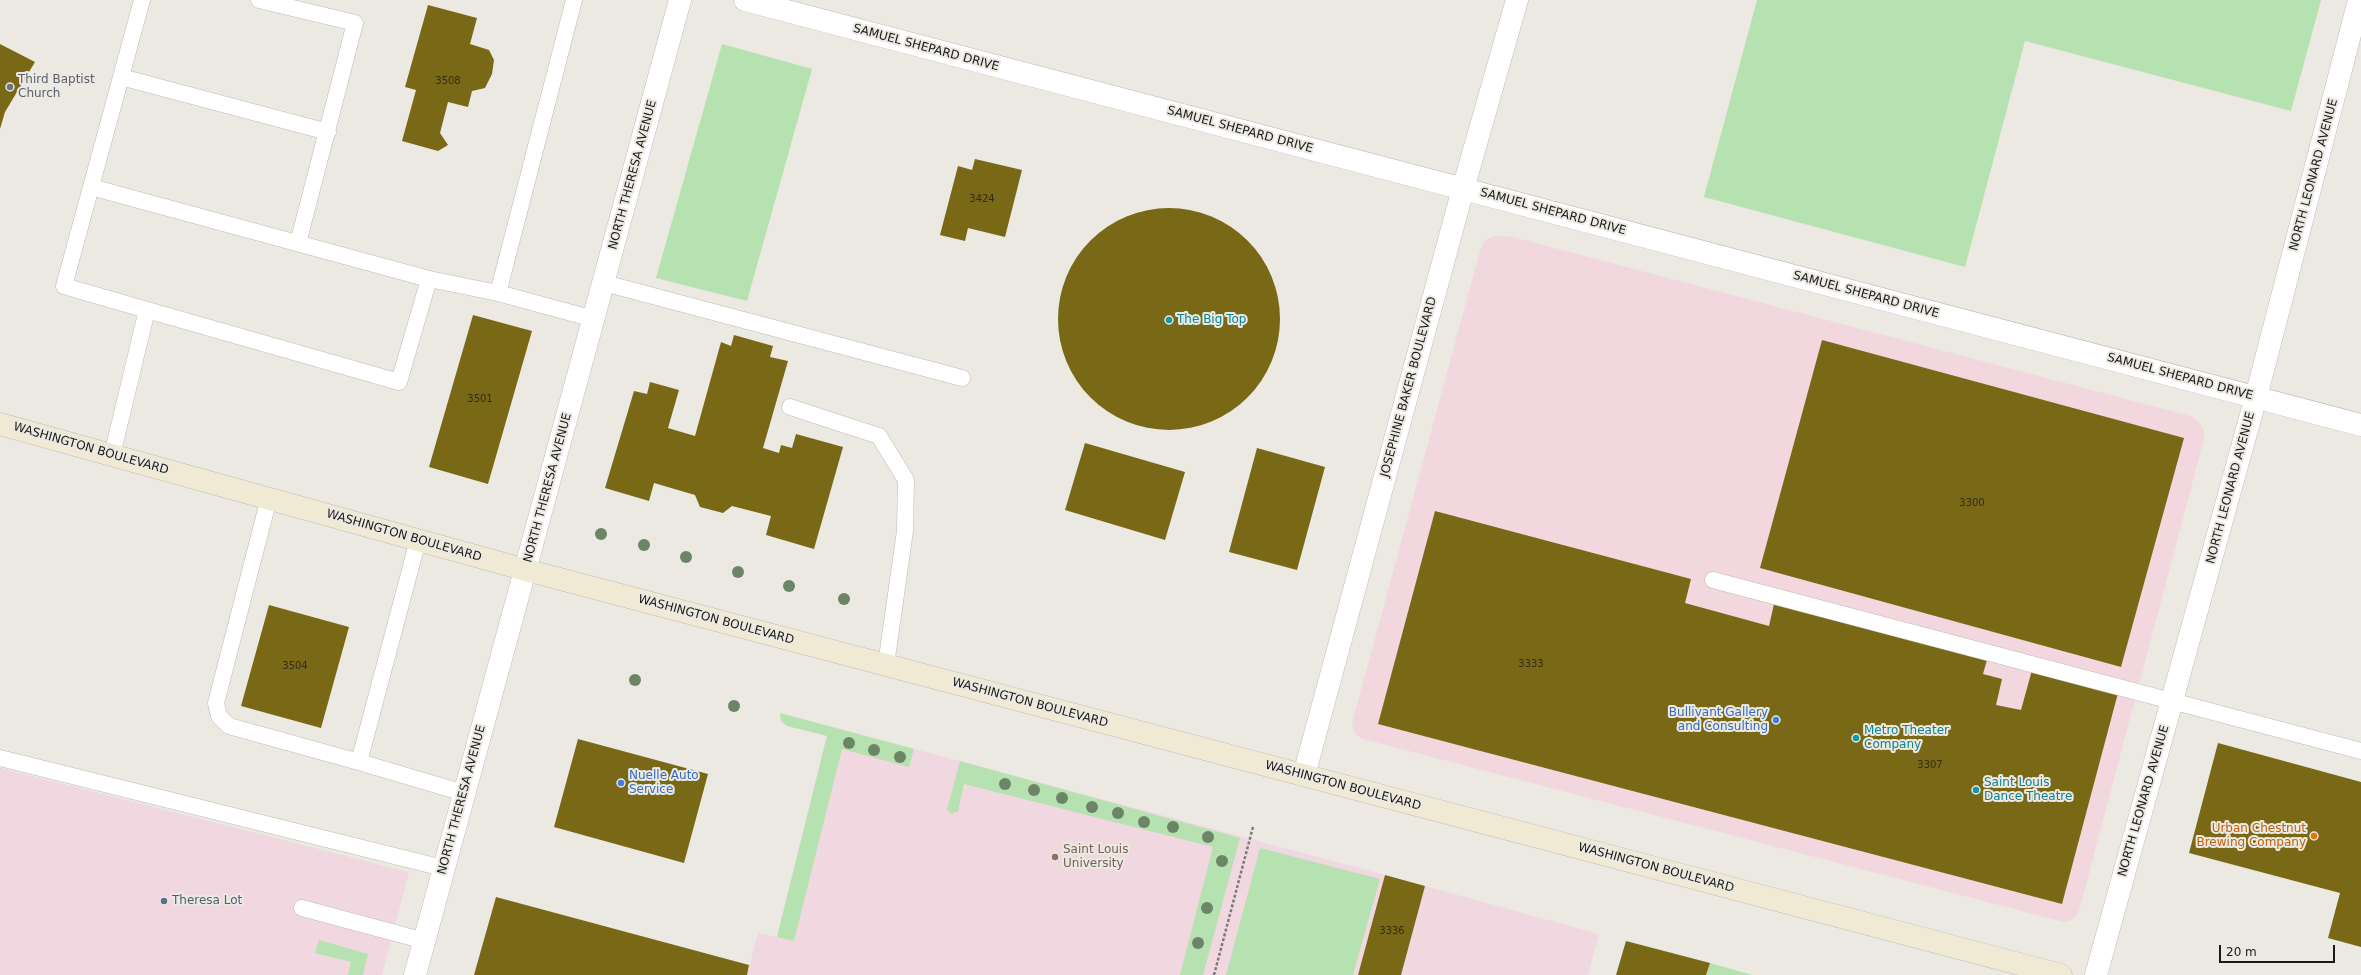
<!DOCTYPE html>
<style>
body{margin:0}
#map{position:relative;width:2361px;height:975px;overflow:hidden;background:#ebe9e2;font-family:"DejaVu Sans",sans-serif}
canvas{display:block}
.scale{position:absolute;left:2219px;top:945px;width:116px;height:18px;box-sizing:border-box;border:2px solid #191916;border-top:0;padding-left:5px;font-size:12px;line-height:14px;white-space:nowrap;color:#191916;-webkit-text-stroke:3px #ebe9e2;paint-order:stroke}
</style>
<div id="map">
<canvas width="2361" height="975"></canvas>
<div class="scale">20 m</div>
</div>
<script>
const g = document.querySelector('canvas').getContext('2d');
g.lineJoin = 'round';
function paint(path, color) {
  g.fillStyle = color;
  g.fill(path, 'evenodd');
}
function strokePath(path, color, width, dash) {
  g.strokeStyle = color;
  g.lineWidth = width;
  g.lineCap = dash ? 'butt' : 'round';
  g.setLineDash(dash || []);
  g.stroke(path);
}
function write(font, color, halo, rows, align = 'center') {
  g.font = font + ' "DejaVu Sans",sans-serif';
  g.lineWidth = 4;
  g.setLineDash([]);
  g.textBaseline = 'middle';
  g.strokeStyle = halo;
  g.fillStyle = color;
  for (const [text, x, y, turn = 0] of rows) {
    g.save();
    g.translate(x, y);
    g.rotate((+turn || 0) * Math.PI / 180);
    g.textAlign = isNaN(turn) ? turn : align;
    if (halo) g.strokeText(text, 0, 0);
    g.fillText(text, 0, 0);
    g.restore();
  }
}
paint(new Path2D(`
 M1494 236 1513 237 2190 416 2198 421 2204 429V439L2079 911 2072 920 2064 922 1363 739 1355 734 1352 725 1354 716 1480 251 1485 240Z`), '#f2d8de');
paint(new Path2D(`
 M829 726 1385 875 1358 975H747L758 933 777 937Z
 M0 768 409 872 382 975H0Z
 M1425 886 1599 934 1588 975H1401Z`), '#f1d8e0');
paint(new Path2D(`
 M1757 0H2321L2291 111 2025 41 1965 267 1704 197Z
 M722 44 812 69 747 301 656 278Z
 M780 713 914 749 909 767 842 749 794 941 777 937 827 736 787 726 781 721Z
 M960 761 1240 838 1203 975H1180L1213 847 964 784 958 811 952 814 947 810Z
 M1260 848 1380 879 1353 975H1226Z
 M319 940 368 954 363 975H348L351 962 315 953Z
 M1710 963 1752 975H1706Z`), '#b6e1b1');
paint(new Path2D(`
 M428 5 477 18 470 44 489 50 494 60 492 74 485 88 472 91 468 107 448 102 440 133 448 145 438 151 402 141 416 90 405 87Z
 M0 44 35 62 5 112 0 129Z
 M975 159 1022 170 1005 237 968 228 965 241 940 235 958 166 972 170Z
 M1058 319a111 111 0 1 1 222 0a111 111 0 1 1-222 0Z
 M473 315 532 331 488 484 429 467Z
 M734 335 773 346 770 357 788 361 763 448 779 453 781 445 792 448 796 434 843 447 814 549 766 535 771 516 732 506 723 513 700 507 695 495 654 483 649 501 605 488 634 391 647 394 650 382 679 390 668 428 695 436 721 342 731 346Z
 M1822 340 2184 438 2121 667 1760 568Z
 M1085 443 1185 472 1165 540 1065 510Z
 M1257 448 1325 467 1297 570 1229 552Z
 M1435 511 1691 579 1685 603 1769 626 1774 604 1987 660 1983 674 2002 679 1996 705 2021 710 2032 670 2118 693 2062 904 1378 724Z
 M269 605 349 627 321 728 241 706Z
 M578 739 708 774 684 863 554 827Z
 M2218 743 2361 782V947L2328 938 2340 893 2189 853Z
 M1385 875 1425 886 1401 975H1358Z
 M496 897 749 965 747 975H474Z
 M1626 941 1710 963 1706 975H1616Z`), '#796916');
const lane = new Path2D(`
 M142 0 121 77 328 132
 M259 0 355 23 298 243
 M91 187 429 279
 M604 283 962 378
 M498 293 574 0
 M147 310 399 382 429 279 498 293 594 319
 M790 407 879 436 906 480 905 531 886 665
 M112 455 147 310 64 286 121 77
 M269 498 216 703 219 716 229 726 359 762
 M418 540 359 762 464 793
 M1713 580 2361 751
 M0 758 443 868
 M302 908 425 941`);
const street = new Path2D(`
 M745 0 2361 425
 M1304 775 1463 189 1517 0
 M415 975 680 0
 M2096 975 2256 397 2359 0`);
const secondary = new Path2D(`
 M0 424 526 570 2061 975`);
strokePath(lane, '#bcbbb4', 17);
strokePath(street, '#bcbbb4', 23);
strokePath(secondary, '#bcbbb4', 23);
strokePath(new Path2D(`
 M1214 975 1253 827`), '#7c7b76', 2.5, [3, 2]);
strokePath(lane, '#fff', 16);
strokePath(street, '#fff', 22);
strokePath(secondary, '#f0ead5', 22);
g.fillStyle = '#6c8567';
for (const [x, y] of [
 [601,534],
 [644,545],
 [686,557],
 [738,572],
 [789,586],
 [844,599],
 [635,680],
 [734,706],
 [849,743],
 [874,750],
 [900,757],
 [1005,784],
 [1034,790],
 [1062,798],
 [1092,807],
 [1118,813],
 [1144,822],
 [1173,827],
 [1208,837],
 [1222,861],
 [1207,908],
 [1198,943]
]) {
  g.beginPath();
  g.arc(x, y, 6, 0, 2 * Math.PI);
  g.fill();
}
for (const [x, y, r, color] of [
 [10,87,4,"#6b7280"],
 [1169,320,4,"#0f9aa8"],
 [1776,720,4,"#3f7fe0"],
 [1856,738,4,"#0f9aa8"],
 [621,783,4,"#3f7fe0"],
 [1976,790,4,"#0f9aa8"],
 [2314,836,4,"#e8710a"],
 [1055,857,4,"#8d6e63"],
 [164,901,4,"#5c6f8a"]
]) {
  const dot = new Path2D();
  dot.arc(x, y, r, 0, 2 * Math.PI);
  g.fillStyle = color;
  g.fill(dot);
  strokePath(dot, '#ebe9e2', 1.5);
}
write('10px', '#312d16', null, [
 ["3508",448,81],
 ["3424",982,199],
 ["3501",480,399],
 ["3300",1972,503],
 ["3333",1531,664],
 ["3504",295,666],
 ["3307",1930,765],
 ["3336",1392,931]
]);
write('12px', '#191916', '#ebe9e2', [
 ["SAMUEL SHEPARD DRIVE",926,48,15],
 ["SAMUEL SHEPARD DRIVE",1240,130,15],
 ["NORTH THERESA AVENUE",633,175,-75],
 ["NORTH LEONARD AVENUE",2314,175,-75],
 ["SAMUEL SHEPARD DRIVE",1553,212,15],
 ["SAMUEL SHEPARD DRIVE",1866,295,15],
 ["SAMUEL SHEPARD DRIVE",2180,377,15],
 ["JOSEPHINE BAKER BOULEVARD",1409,387,-75],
 ["WASHINGTON BOULEVARD",91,449,16],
 ["NORTH THERESA AVENUE",548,488,-75],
 ["NORTH LEONARD AVENUE",2231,488,-75],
 ["WASHINGTON BOULEVARD",404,536,16],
 ["WASHINGTON BOULEVARD",716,620,15],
 ["WASHINGTON BOULEVARD",1030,703,15],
 ["WASHINGTON BOULEVARD",1343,786,15],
 ["NORTH THERESA AVENUE",462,800,-75],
 ["NORTH LEONARD AVENUE",2144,801,-74],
 ["WASHINGTON BOULEVARD",1656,868,15]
]);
write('12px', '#5b616d', '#ebe9e2', [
 ["Third Baptist",18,80],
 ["Church",18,94]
], 'left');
write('12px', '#0d838f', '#ebe9e2', [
 ["The Big Top",1177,320],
 ["Metro Theater",1864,731],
 ["Company",1864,745],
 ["Saint Louis",1984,783],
 ["Dance Theatre",1984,797]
], 'left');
write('12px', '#366cbe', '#ebe9e2', [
 ["Bullivant Gallery",1768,713],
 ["and Consulting",1768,727],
 ["Nuelle Auto",629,776,"left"],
 ["Service",629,790,"left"]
], 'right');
write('12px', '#c56008', '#ebe9e2', [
 ["Urban Chestnut",2306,829],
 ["Brewing Company",2306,843]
], 'right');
write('12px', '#785e54', '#ebe9e2', [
 ["Saint Louis",1063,850],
 ["University",1063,864]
], 'left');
write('12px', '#4e5e75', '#ebe9e2', [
 ["Theresa Lot",172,901]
], 'left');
</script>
